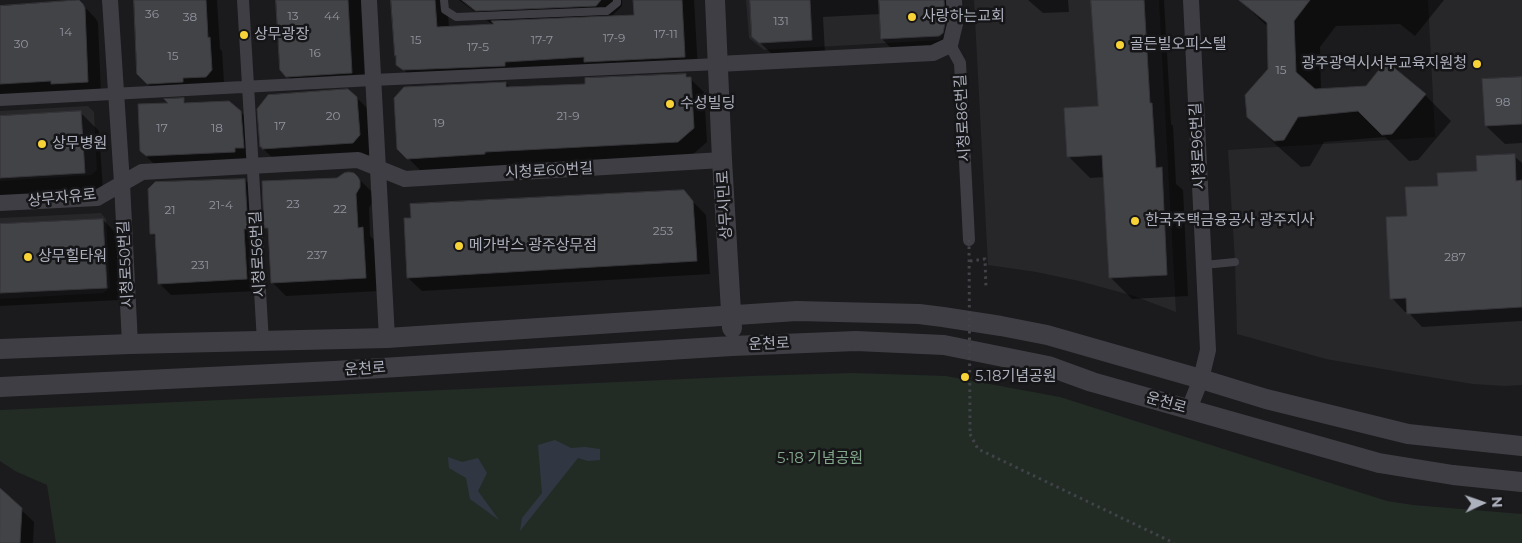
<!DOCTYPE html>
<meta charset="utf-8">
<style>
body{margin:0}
#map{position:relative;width:1522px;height:543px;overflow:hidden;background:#1b1b1d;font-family:Montserrat,sans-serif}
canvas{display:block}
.north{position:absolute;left:1457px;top:478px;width:50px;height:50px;-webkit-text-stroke:4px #161618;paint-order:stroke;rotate:87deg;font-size:14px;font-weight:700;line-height:20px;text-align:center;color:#adb0bd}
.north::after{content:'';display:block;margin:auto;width:18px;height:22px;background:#adb0bd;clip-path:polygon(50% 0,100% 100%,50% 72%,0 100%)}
</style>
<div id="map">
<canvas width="1522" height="543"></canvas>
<div class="north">N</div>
</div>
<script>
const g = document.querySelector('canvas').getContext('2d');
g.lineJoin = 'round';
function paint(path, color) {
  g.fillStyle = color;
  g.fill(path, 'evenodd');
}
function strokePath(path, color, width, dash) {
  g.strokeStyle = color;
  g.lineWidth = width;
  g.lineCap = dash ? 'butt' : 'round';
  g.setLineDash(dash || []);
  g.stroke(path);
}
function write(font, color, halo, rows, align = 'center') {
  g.font = font + ' Montserrat,"Noto Sans KR",sans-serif';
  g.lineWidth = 5;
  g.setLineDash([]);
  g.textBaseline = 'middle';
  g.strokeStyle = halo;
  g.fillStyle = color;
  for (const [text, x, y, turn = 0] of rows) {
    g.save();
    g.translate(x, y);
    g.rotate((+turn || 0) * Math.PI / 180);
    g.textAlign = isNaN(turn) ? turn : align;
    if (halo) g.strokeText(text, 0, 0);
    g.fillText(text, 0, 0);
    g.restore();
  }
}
paint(new Path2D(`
 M746 0H945L947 32 940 40 764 50 749 38Z
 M974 0H1159L1176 312 1134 296 1079 281 1036 272 988 265Z
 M1428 0H1522V385L1505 386 1473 384 1411 374 1326 359 1237 334 1235 262 1228 150 1435 137Z
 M88 106 94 112 97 170 91 175 0 181V111Z
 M101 213 106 219 110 288 103 293 0 299V218Z`), '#27272a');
paint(new Path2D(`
 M852 373 946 376 1060 397 1387 501 1413 505 1522 514V543H56L47 485 15 471 0 461V410L751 376Z`), '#222c25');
paint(new Path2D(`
 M555 440 571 448 585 447 600 449V460L588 461 578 458 520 531 522 518 542 493 538 445Z
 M448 457 462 462 478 458 487 473 478 491 499 520 470 499 466 478 449 468Z`), '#303742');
paint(new Path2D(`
 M135 0H217L220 49 222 51 224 83 151 87 138 74Z
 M277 0H361L365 86 300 90 287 76Z
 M392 0H447L449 28 493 25 459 0H622V6L611 17 635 16V0H694L698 71 412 78 398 64Z
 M751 0H948L956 46 896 53 882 39 881 14 823 17 825 53 774 56 753 36Z
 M1028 0H1068L1069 12 1043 13Z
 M1093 0H1164L1171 124 1173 126 1176 184 1183 190 1188 296 1132 299 1110 277 1105 177 1090 178 1068 156 1099 107Z
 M1240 0H1444L1415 36 1400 24 1336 26 1320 47 1321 90 1425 95 1451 121 1418 160 1409 161 1385 137 1324 142 1310 166 1301 167 1274 143 1248 116 1269 69 1268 27Z
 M82 4 96 19 98 23 101 95 0 98V7Z
 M686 75 704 92 707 142 692 155 422 172 398 148 506 83 511 88 587 85Z
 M1522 78V143L1505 144 1486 126Z
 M357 98 371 112 373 149 367 157 275 160 261 147Z
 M183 100 188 104 241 112 254 126 257 161 155 165 141 151 170 104Z
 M81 113 99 131 103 191 0 197V117Z
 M1514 156 1522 163V321L1422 327 1408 312H1405L1392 298 1408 217 1439 187 1478 172Z
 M357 177 372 192 373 201 369 208 370 236 376 242 379 291 286 296 272 282 270 232 266 227 337 179Z
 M245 180 257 192 258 291 171 295 159 283 157 239 151 233Z
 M683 192 706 215 710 274 422 291 408 278Z
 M103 220 116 233 119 300 0 306V226Z
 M0 490 34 522 33 543H0Z`), '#0007');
const building = new Path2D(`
 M79 0 83 4 85 8 88 82 51 84V81L0 84V6Z
 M134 0H206L208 38 210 37 212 70 206 77 183 78V82L147 84 137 74Z
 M276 0H348L352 73 286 77 280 70Z
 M391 0H435L437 27 494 24 491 21 634 15 633 0H682L685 57 584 62V57L505 62V66L403 70 396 65V55L395 56Z
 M462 0H601L596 6 476 11Z
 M750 0H810L812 40 759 43 752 37Z
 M879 0H944L945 23 943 33 939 36 881 39Z
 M1091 0H1144L1150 103H1152L1156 168 1162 167 1167 275 1109 278 1102 155 1067 157 1064 108 1098 106Z
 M1239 0H1310L1294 21 1296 72 1315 89 1366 86 1386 61 1426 94 1392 134 1382 135 1358 111 1298 117 1284 140 1274 141 1247 117 1245 95 1268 69 1267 23Z
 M686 74V77H691L694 128 678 142 485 152V154L407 159 397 149 394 98 404 87 506 82V87L585 84V78Z
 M1522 77V124L1485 126 1482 79Z
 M348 89 357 97 360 135 353 143 262 149V147H260L257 109 268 95Z
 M184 98V103L229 101 241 111 244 148H235V152L146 156 140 151 138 104 168 103 164 99Z
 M81 111 85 173 0 178V116Z
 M1515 154 1516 181 1522 180V307L1407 314 1406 298 1390 299 1386 217 1407 216 1405 187 1438 186 1437 173 1477 171 1476 156Z
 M349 172 354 173 358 177 360 181V187L356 194 358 228 363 227 366 278 271 283 268 228H264L262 181 337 178 344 173Z
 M245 179 248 229H244L247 279 158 284 155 234H150L148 189 155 182Z
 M684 190 693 201 697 261 407 278 404 218H411L410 204Z
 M103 219 107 288 0 293V224Z
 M0 488 22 508 20 543H0Z`);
paint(building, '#424347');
strokePath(building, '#353539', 1);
strokePath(new Path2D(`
 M970 261 985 259 986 288
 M970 434 978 449 1174 543`), '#414349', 3, [2.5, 4]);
strokePath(new Path2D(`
 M444 0 445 10 456 17 607 11 617 3V0
 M1204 265 1235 262`), '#3e3e44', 8);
strokePath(new Path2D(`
 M243 0 263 342
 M950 45 960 63 969 240
 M0 100 373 80 718 64`), '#3e3e44', 12);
strokePath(new Path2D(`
 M110 0 122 183 130 344
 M369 0 387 338
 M718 64 933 53 950 45 955 24 954 0
 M0 203 97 198 142 172 358 160 405 179 722 160
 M1189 409 1201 379 1208 350 1191 0`), '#3e3e44', 16);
strokePath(new Path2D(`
 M715 0 722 160 732 328
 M0 349 130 344 387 338 797 311 919 314 943 317 1001 326 1047 335 1201 379 1266 399 1408 434 1522 446
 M0 387 334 371 732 346 856 341 944 345 1048 366 1092 382 1379 463 1453 475 1522 482`), '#3e3e44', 20);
strokePath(new Path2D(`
 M969 240 970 434`), '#414349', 3, [2.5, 4]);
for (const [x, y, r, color] of [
 [912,17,5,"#f8d338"],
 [244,35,5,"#f8d338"],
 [1120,45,5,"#f8d338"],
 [1477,64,5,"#f8d338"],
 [670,104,5,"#f8d338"],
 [42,144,5,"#f8d338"],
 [1135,221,5,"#f8d338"],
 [459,246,5,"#f8d338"],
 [28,257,5,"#f8d338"],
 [965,377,5,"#f8d338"]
]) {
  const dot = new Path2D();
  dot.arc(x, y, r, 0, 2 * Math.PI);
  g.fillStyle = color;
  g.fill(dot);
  strokePath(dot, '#161618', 2);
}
write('12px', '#9295a0', null, [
 ["36",152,14],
 ["13",293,16],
 ["44",332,16],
 ["38",190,17],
 ["131",781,21],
 ["14",66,32],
 ["17-11",666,34],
 ["17-9",614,38],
 ["15",416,40],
 ["17-7",542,40],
 ["30",21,44],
 ["17-5",478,47],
 ["16",315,53],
 ["15",173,56],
 ["15",1281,70],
 ["98",1503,102],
 ["20",333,116],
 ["21-9",568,116],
 ["19",439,123],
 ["17",280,126],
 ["17",162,128],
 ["18",217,128],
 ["23",293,204],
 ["21-4",221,205],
 ["22",340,209],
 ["21",170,210],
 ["253",663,231],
 ["237",317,255],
 ["287",1455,257],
 ["231",200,265]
]);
write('15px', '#adb0bd', '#161618', [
 ["사랑하는교회",922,17],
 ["상무광장",254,35],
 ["골든빌오피스텔",1130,45],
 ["광주광역시서부교육지원청",1467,64,"right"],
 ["수성빌딩",680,104],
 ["상무병원",52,144],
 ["한국주택금융공사 광주지사",1145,221],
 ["메가박스 광주상무점",469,246],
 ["상무힐타워",38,257],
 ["5.18기념공원",975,377]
], 'left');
write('15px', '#adb0bd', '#161618', [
 ["시청로86번길",963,118,-93],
 ["시청로96번길",1198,146,-93],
 ["시청로60번길",549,171,-3],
 ["상무자유로",62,198,-6],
 ["상무시민로",725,205,-93],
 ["시청로56번길",258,254,-93],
 ["시청로50번길",126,264,-93],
 ["운천로",769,344,-2],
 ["운천로",365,369,-4],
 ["운천로",1166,403,16]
]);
write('15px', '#84a88b', '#161618', [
 ["5·18 기념공원",820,459]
]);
</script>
